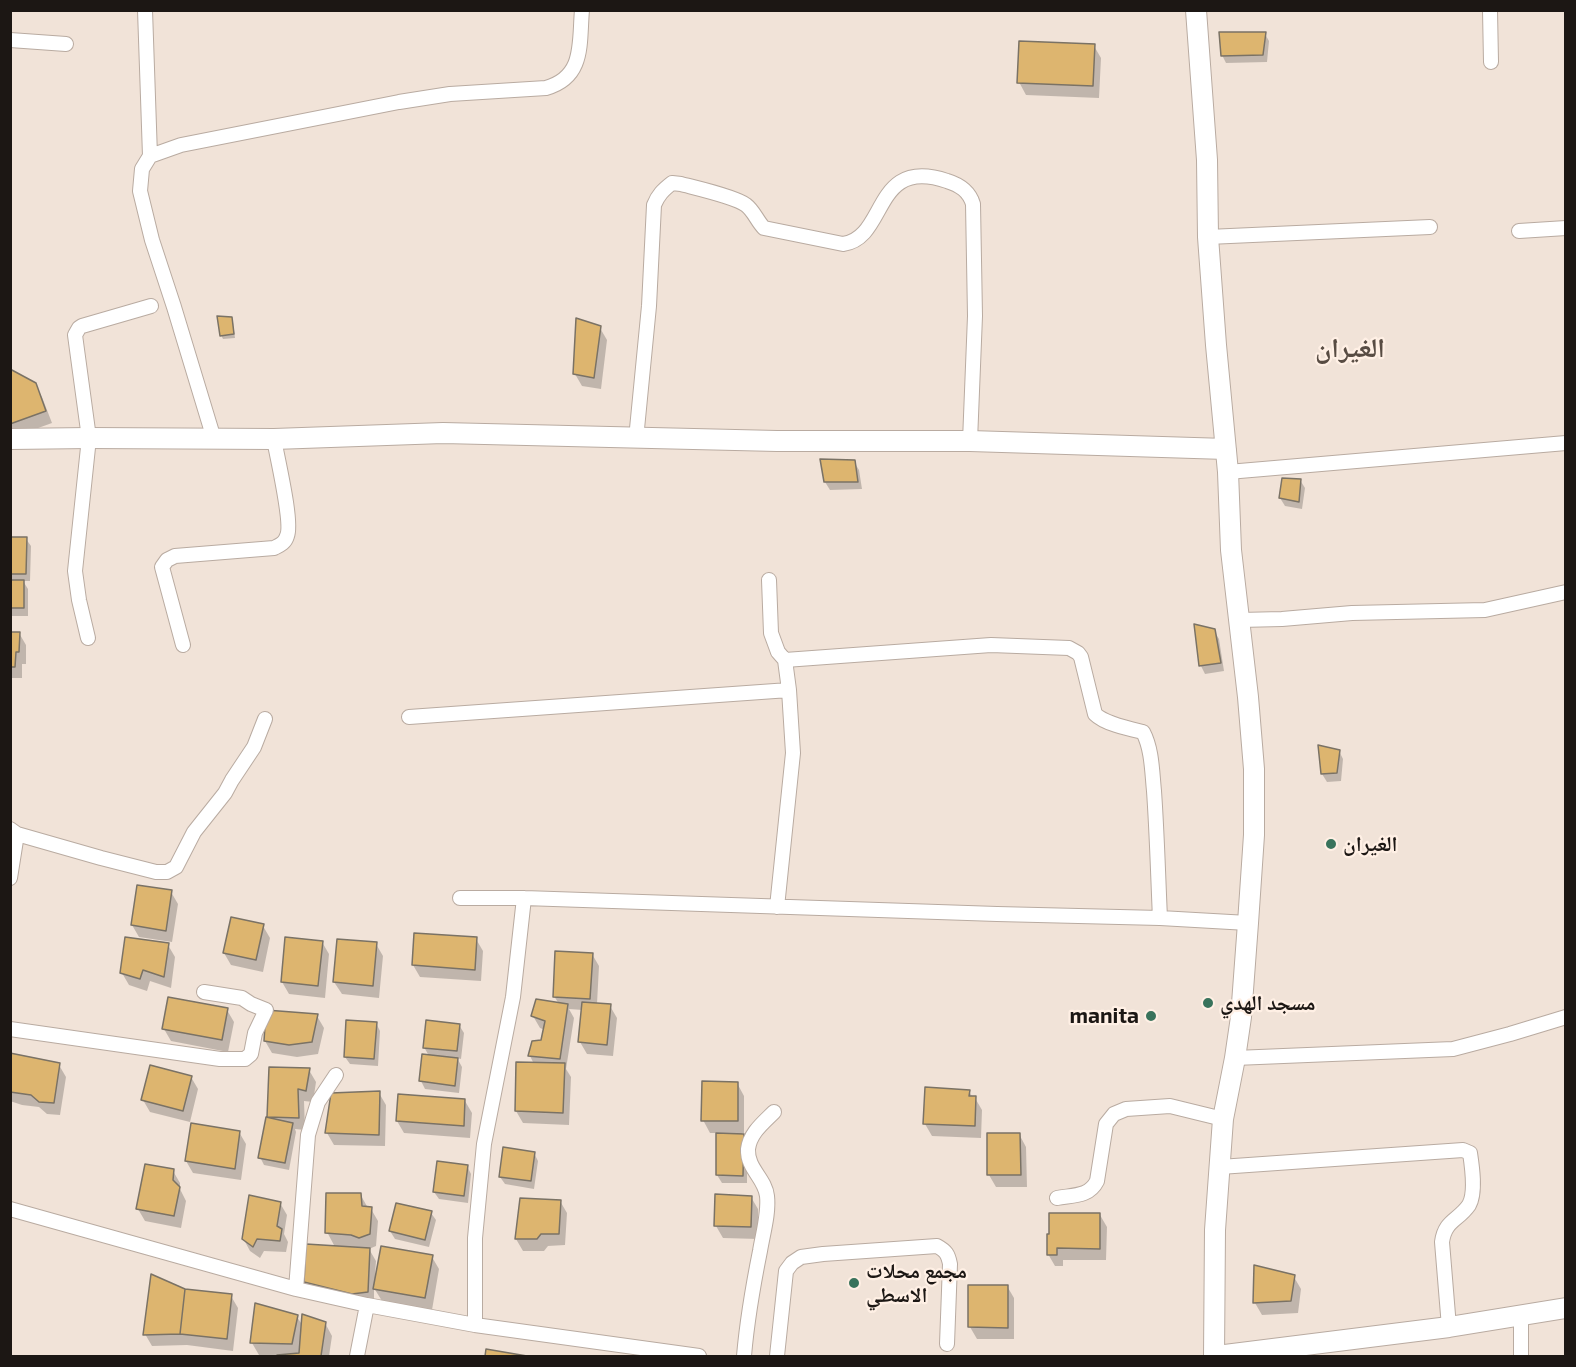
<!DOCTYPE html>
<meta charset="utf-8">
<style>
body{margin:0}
#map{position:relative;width:1576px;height:1367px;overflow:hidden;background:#f1e3d8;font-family:"Exo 2",sans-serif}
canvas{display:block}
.frame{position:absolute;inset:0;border:12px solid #1c1714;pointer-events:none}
</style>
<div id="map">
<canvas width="1576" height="1367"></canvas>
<div class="frame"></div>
</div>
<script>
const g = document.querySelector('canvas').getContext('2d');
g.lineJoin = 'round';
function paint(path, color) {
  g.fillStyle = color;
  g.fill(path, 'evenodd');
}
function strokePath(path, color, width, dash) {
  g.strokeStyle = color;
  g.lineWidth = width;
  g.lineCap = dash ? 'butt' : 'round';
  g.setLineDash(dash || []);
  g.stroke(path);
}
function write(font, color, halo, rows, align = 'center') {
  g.font = font + ' "Exo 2","Noto Naskh Arabic",sans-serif';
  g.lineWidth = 4.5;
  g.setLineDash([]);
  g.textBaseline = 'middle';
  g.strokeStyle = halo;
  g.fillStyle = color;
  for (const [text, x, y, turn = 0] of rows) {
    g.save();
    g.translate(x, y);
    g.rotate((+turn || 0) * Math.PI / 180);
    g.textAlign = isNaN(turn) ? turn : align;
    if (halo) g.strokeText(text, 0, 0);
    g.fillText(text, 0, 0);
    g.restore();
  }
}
paint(new Path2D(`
 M1265 34 1269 41 1267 62 1226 63 1222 55Z
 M1094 46 1101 58 1099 98 1026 95 1019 82Z
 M231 319 233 322 235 338 223 339 221 335Z
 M600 328 607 340 601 389 582 386 575 374Z
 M10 371 35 384 42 397 52 423 16 436 10 427Z
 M854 462 859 470 862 489 830 490 825 482Z
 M1300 480 1305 488 1302 509 1285 506 1280 498Z
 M10 538 26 539 31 546 30 581H23L28 589V616H10Z
 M1196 626 1214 631 1219 639 1224 671 1205 674 1201 666Z
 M10 633H19L26 645V664H22V678H10Z
 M1320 747 1339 751 1343 759 1341 781 1327 782 1322 774Z
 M171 892 178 904 172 942 139 937 132 925Z
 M263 926 270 938 263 972 231 965 224 953Z
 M476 939 483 951 481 981 420 977 413 965Z
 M322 942 329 954 325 998 289 994 282 982Z
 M376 944 383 956 379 998 342 994 334 982Z
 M168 945 175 957 171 988 150 981 147 991 129 985 122 973Z
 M592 954 599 966 597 1004 610 1006 617 1018 613 1056 587 1054 580 1042 583 1010 569 1009 574 1018 566 1069 571 1077 569 1125 523 1123 516 1111 534 1064 530 1056 542 1041 545 1030 540 1028 533 1016 559 1004 554 996Z
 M227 1010 234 1022 228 1052 171 1041 164 1029Z
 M317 1016 324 1028 318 1054 297 1057 272 1053 265 1041Z
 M376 1023 380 1031 378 1066 350 1064 345 1057Z
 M459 1025 464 1033 461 1059 457 1058 462 1067 459 1093 425 1089 421 1081 429 1056 424 1047Z
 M10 1055 59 1065 66 1077 60 1115 47 1114 39 1107 22 1105 10 1101Z
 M271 1068 309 1070 316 1082 313 1102 304 1101 305 1130 295 1129 296 1132 289 1170 264 1165 260 1157 268 1119Z
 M191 1077 198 1089 190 1122 150 1112 143 1100Z
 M737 1083 744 1096V1133H742L747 1143V1183H722L717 1175 718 1133H710L703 1120Z
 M969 1091 973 1098H975L982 1110 981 1138 932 1136 925 1124Z
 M379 1093 386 1105 385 1146 334 1145 327 1133Z
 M465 1101 472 1113 470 1138 404 1133 397 1121Z
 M239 1132 246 1144 241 1180 193 1173 186 1161Z
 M1019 1134 1026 1147 1027 1187H996L989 1175Z
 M534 1153 538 1161 534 1189 505 1184 500 1177Z
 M467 1166 471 1174 468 1203 439 1199 434 1192Z
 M173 1171 180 1183V1189L186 1201 181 1228 145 1221 138 1209Z
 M360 1194 368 1208 371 1209 378 1221 376 1246 369 1249 376 1261 375 1275 432 1257 439 1269 432 1310 382 1301 374 1288V1304L313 1294 305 1282 335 1247 327 1232Z
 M751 1197 758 1209V1239L723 1238 716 1226Z
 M560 1201 567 1213 565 1245 548 1246 544 1251H523L516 1239Z
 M280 1203 287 1215 284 1234 288 1242 286 1252 264 1251 260 1258 250 1251 243 1238Z
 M431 1213 436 1220 429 1247 395 1239 390 1231Z
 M1100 1215 1107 1227 1106 1260H1063V1266H1055L1048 1254Z
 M1294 1277 1301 1289 1298 1313 1262 1315 1255 1303Z
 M1007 1286 1014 1298V1339H977L970 1327Z
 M184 1291 231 1296 238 1308 233 1351 187 1345 152 1346 145 1334Z
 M297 1317 303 1326 325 1323 332 1336 329 1356H279L259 1355 252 1343Z`), '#0003');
const building = new Path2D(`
 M1219 32H1266L1263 55 1221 56Z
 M1019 41 1095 44 1093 86 1017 83Z
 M217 316 232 317 234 334 220 336Z
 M576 318 601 326 594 378 573 374Z
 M10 369 36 383 46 411 10 424Z
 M820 459 855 460 858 482H824Z
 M1282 478 1301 479 1299 502 1279 498Z
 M10 537H27L26 574H10Z
 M10 580H24V608H10Z
 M1194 624 1215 629 1221 663 1199 666Z
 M10 632H20L19 652H16L15 667H10Z
 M1318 745 1340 750 1337 773 1321 774Z
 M137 885 172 890 166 931 131 925Z
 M231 917 264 924 256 960 223 953Z
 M414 933 477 937 475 970 412 965Z
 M125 937 169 943 164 977 143 970 140 979 120 973Z
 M285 937 323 941 318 986 281 982Z
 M337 939 377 942 373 986 333 982Z
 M555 951 593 953 590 999 553 997Z
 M168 997 228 1008 222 1040 162 1029Z
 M536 999 568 1004 560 1059 528 1056 532 1041 541 1040 545 1021 531 1016Z
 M582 1002 611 1004 607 1045 578 1042Z
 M266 1010 318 1014 312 1042 289 1045 264 1041Z
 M346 1020 377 1022 374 1059 344 1057Z
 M426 1020 460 1024 457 1051 423 1048Z
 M10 1053 60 1063 54 1103 39 1102 31 1095 10 1092Z
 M422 1054 458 1058 455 1086 419 1081Z
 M516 1062 565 1063 563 1113 515 1111Z
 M150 1065 192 1076 183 1111 141 1100Z
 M269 1067 310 1068 306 1091 298 1089 299 1118 267 1117Z
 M702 1081 738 1082V1121H701Z
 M925 1087 970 1090 969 1096H976L975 1126 923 1124Z
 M380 1091 379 1135 325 1133 331 1093Z
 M398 1094 465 1099 464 1126 396 1121Z
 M266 1117 293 1123 285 1163 258 1158Z
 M191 1123 240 1131 235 1169 185 1161Z
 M716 1133 744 1134 743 1176 716 1175Z
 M987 1133H1020L1021 1175H987Z
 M503 1147 535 1152 531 1181 499 1177Z
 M437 1161 468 1165 464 1196 433 1192Z
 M145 1164 174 1169 173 1180 180 1187 174 1216 136 1209Z
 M326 1193H361L362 1206 372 1207 370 1234 359 1238 351 1235 325 1233Z
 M715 1194 752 1196 751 1227 714 1226Z
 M249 1195 281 1202 277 1226 282 1229 280 1241 257 1239 253 1247 242 1239Z
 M520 1198 561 1200 559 1234H541L537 1239H515Z
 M396 1203 432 1211 425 1240 389 1231Z
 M1049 1213H1100V1249L1057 1248V1255H1047V1234H1049Z
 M306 1244 370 1248 368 1292 352 1294 304 1282Z
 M381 1246 433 1255 425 1298 373 1289Z
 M1254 1265 1295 1275 1291 1301 1253 1303Z
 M151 1274 185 1289 180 1334 143 1335Z
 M968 1285H1008V1328L968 1327Z
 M185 1289 232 1294 227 1339 180 1334Z
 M255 1303 298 1315 292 1344 250 1343Z
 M302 1314 326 1322 321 1356H277V1355L299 1353Z
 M486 1349 527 1356H485Z`);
paint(building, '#ddb56f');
strokePath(building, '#7a7265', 1.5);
const street = new Path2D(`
 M145 10 150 156
 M1490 10 1491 62
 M10 40 66 44
 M1519 231 1566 228
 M1208 237 1430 227
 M214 439 174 307 152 240 140 191 142 169 150 156 181 145 399 102 450 94 546 88C585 77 579 43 582 10
 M636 439 649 306 654 205C658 195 663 190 672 183L681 184C696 188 736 197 746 205 754 211 757 221 764 228L843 244C888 238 872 156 947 181 960 185 969 191 973 204L975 316 970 441
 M1228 472 1566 443
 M769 580 771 633 778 652 785 660 789 690
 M1240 620 1282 619 1352 613 1485 610 1566 592
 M88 638 79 600 75 571 89 438 75 335 79 328 82 326 151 306
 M183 645 162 567 167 560 175 556 274 548C280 545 285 543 287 536 293 523 277 457 274 439
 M785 660 991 645 1069 648 1078 653 1081 657 1095 714C1105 724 1130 729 1143 732 1152 749 1152 771 1154 791 1157 833 1158 875 1160 918
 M409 717 789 690 793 753 777 907
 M10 829 17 834 101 858 156 872H167L176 867 194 832 225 793 232 780 254 747 265 719
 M10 878 17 834
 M460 898H524L997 914 1160 918 1248 923
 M10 1029 220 1059H245L251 1054 255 1033 266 1010 251 1004 242 998 204 992
 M1235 1058 1453 1049 1510 1034 1566 1017
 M1220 1167 1463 1150 1470 1153C1472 1166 1476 1193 1469 1205 1458 1221 1445 1220 1442 1242L1449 1327
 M1057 1198C1073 1195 1089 1197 1097 1181L1106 1124 1114 1114 1126 1109 1170 1106 1223 1119
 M10 1209 296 1289 367 1305 475 1325 699 1356
 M296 1289 308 1135 318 1102 336 1075
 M1521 1316V1356
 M475 1325V1238L484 1144 513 997 524 898
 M357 1356 367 1305
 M744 1356C747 1321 753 1286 760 1251 763 1233 769 1213 767 1196 765 1178 747 1169 748 1149 750 1133 763 1123 774 1112
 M777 1356 786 1271 792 1263 801 1257 823 1254 937 1246C946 1251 948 1254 950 1264L947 1344`);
const secondary = new Path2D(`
 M1196 10 1207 160 1208 237 1216 345 1228 472 1231 550 1248 697 1254 769V835L1248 923 1241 1017 1235 1058 1223 1119 1215 1230 1214 1356
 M10 439 89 438 274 439 443 433 777 441H970L1226 449
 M1217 1356 1449 1327 1566 1308`);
strokePath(street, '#b9aba1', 16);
strokePath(secondary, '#b9aba1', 22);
strokePath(street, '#fff', 14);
strokePath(secondary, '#fff', 20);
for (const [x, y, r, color] of [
 [1331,844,6,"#39735c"],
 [1208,1003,6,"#39735c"],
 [1151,1016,6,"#39735c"],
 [854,1283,6,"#39735c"]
]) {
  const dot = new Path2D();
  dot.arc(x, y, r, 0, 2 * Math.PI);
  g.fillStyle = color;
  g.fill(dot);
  strokePath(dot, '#fff0e5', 2);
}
write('bold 21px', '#1c1714', '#fff0e5', [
 ["الغيران",1343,844],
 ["مسجد الهدي",1220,1003],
 ["manita",1139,1016,"right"],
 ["مجمع محلات",866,1271],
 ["الاسطي",866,1295]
], 'left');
write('bold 27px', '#584c43', '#fff0e5', [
 ["الغيران",1350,348]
]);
</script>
